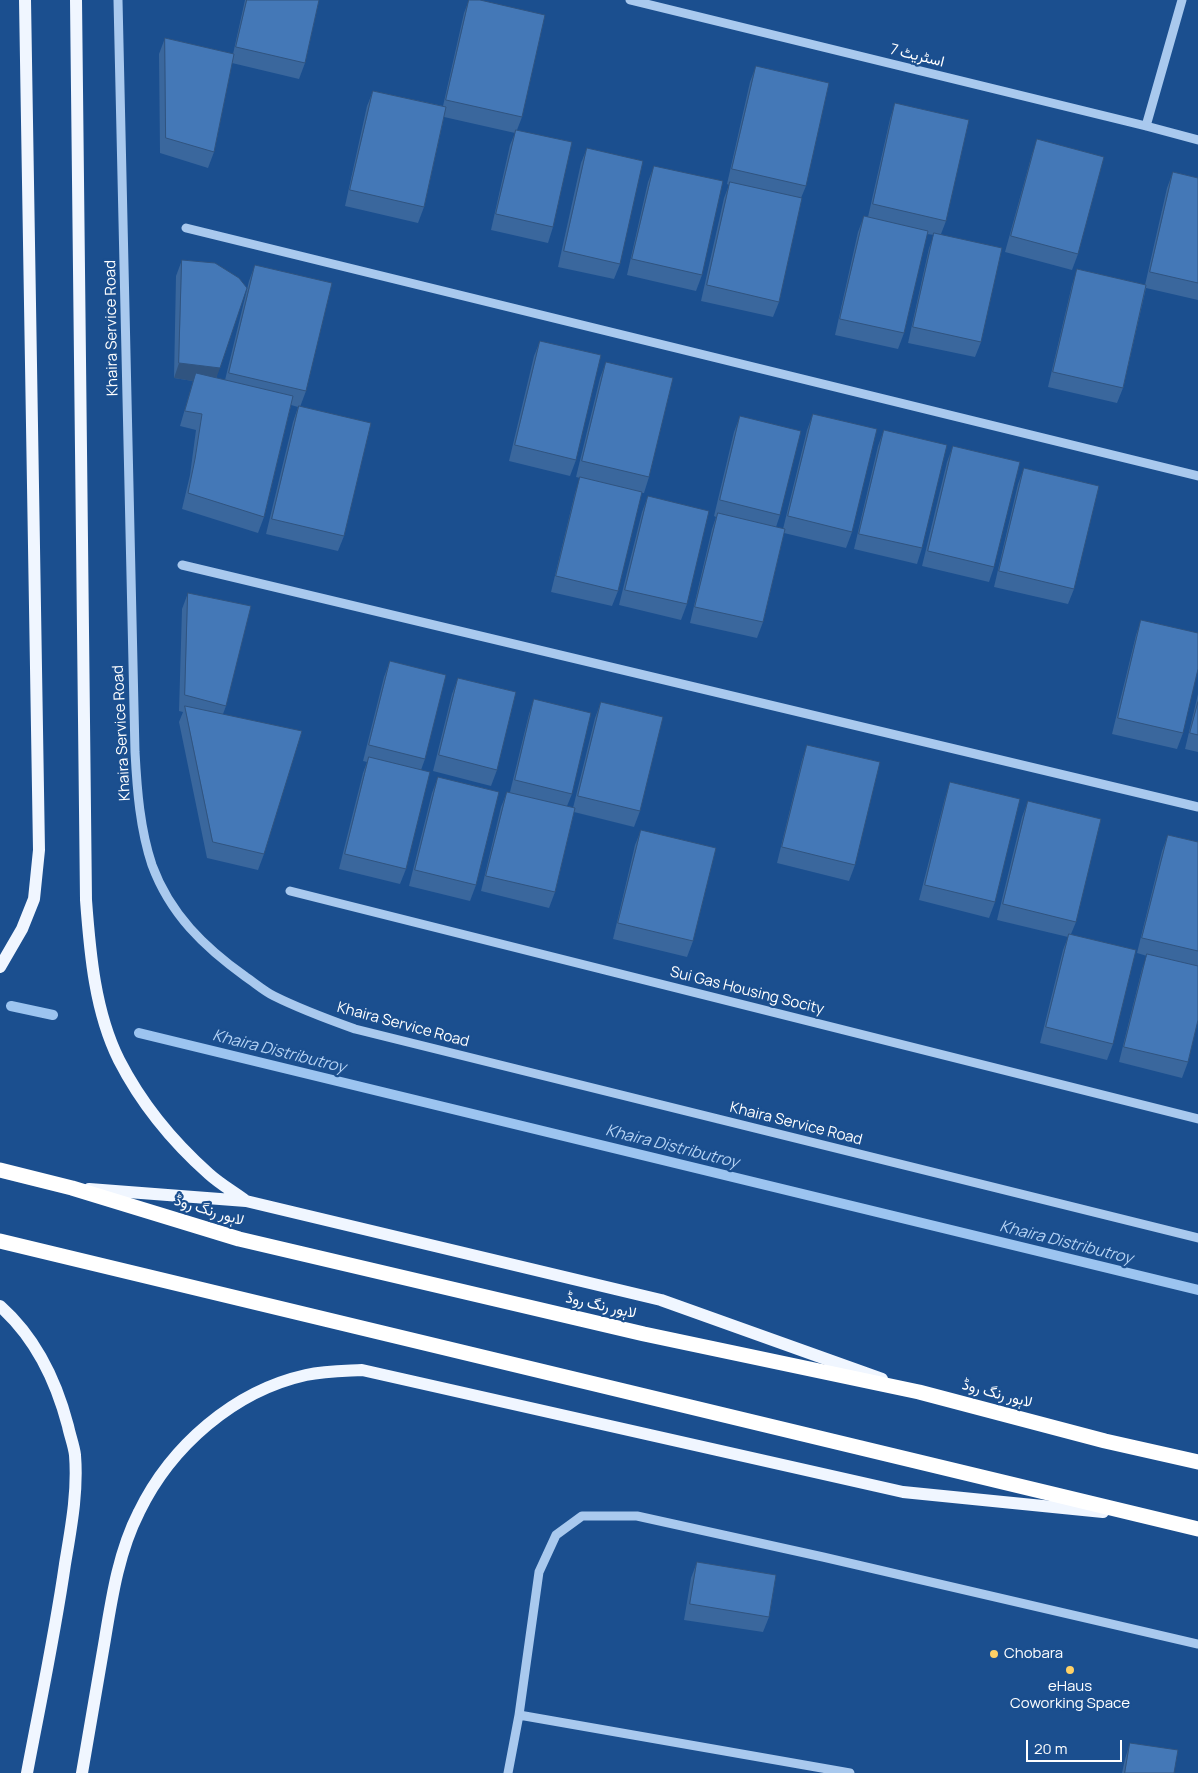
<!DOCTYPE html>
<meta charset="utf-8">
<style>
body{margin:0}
#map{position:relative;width:1198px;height:1773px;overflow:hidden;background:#1b4f8f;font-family:Manrope,sans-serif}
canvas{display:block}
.scale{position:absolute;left:1026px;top:1740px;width:96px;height:22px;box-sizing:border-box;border:2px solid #fff;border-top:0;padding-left:6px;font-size:15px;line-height:18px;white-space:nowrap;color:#fff;-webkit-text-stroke:4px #1b4f8f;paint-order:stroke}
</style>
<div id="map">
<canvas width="1198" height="1773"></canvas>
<div class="scale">20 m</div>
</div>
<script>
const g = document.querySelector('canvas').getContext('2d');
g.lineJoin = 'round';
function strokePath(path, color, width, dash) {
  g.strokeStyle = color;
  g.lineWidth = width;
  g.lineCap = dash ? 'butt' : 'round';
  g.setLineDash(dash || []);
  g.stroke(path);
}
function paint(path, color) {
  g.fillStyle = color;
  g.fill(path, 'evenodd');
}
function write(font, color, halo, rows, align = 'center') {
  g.font = font + ' Manrope,Vazirmatn,sans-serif';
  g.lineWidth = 4.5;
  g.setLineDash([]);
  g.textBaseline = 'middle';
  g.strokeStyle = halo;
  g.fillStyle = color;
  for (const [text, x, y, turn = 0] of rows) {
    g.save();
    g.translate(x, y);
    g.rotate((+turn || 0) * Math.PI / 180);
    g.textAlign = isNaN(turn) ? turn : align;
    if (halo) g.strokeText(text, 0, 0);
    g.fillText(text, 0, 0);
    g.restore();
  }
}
strokePath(new Path2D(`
 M11 1006 53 1015
 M139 1033 1198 1290`), '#9cc4f0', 10);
strokePath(new Path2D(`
 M118 0 135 752C137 790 140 829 152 865 170 914 204 947 246 977 255 983 264 991 274 996 300 1009 327 1019 355 1029L1198 1238
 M630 0 1146 126 1198 140
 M1146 126 1182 0
 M186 228 1198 476
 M182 565 1198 807
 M290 891 1198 1119
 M519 1715 850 1773
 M508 1773 519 1715 539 1572 556 1535 582 1516H637L823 1557 1198 1644`), '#a9c9ee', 9);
strokePath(new Path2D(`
 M76 0 86 900C90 954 95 1012 119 1060 141 1103 173 1142 209 1174 220 1184 234 1192 246 1201L661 1300 882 1379
 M0 967 22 929 34 899 39 850 25 0
 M89 1189 246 1201
 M0 1306C36 1338 56 1380 68 1426 70 1436 74 1446 75 1455 78 1492 71 1528 65 1564 55 1634 40 1704 27 1773
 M82 1773C90 1728 97 1684 105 1639 112 1596 119 1551 139 1512 171 1446 234 1391 306 1375 325 1371 343 1371 362 1370L903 1492 1103 1512`), '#f0f6ff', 12);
strokePath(new Path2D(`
 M0 1170 72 1188 239 1239 644 1334 919 1392 1105 1441 1198 1462
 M0 1241 1198 1529`), '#fff', 15);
paint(new Path2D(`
 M245 0H319L305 63 299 79 232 63 214 152 208 168 160 153 159 54 165 38 233 54Z
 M469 0 522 117 517 130 553 227 548 243 491 230 510 145 515 133 444 117 424 207 418 223 345 206 367 106 373 91 443 106 464 13Z
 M756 66 806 186 801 198 779 302 773 317 701 301 724 198 729 185 727 184 750 82Z
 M895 103 946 221 941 234 981 342 975 357 908 343 929 248 934 235 927 234 904 333 898 349 835 335 858 232 864 216 868 217 890 119Z
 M1037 139 1078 254 1072 270 1005 252 1032 154Z
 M587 148 620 264 614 279 558 267 581 163Z
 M654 166 702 275 696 291 627 275 648 182Z
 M1173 172 1198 178V300L1146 288 1123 388 1117 403 1048 387 1072 285 1077 269 1145 285 1167 188Z
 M182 260 217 378 225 380 249 281 255 265 306 391 300 407 344 536 338 551 266 534 293 422 298 407 291 405 264 517 258 533 182 509 190 475 196 430 180 426 193 381 174 378 176 276Z
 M540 341 576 460 570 476 509 461 534 356Z
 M606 362 649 477 644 493H641L618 591 612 606 551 592 575 493 580 478 576 477 600 378Z
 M813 414 852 532 846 548 784 533 763 622 757 638 690 623 712 529 716 517 714 516 734 432 740 416 780 515 776 527 783 529 807 430Z
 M884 430 922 548 917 564 854 549 878 446Z
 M953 446 994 567 989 582 922 566 947 462Z
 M1024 468 1074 589 1068 604 994 587 1018 484Z
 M648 496 687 604 681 620 619 605 642 512Z
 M188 593 226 706 223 714 264 854 258 870 207 858 179 722 183 712 179 711 182 609Z
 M1141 620 1183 733 1177 749 1112 734 1136 635Z
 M390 661 425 759 421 770 406 869 400 884 339 869 363 773 367 762 363 761 384 677Z
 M458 678 497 770 491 786 433 771 452 694Z
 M1198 694V752L1185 749Z
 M534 699 572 794 567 806 573 808 595 718 601 702 640 811 634 827 574 812 555 892 549 908 481 891 501 807 507 792H510L529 714Z
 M807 745 855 865 849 881 777 863 802 760Z
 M438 777 476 885 470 901 409 886 432 793Z
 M950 782 995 902 989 918 919 900 945 798Z
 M1028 801 1076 922 1071 934 1113 1044 1107 1060 1040 1043 1063 950 1068 937 997 920 1022 817Z
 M641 830 693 941 687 957 613 939 635 845Z
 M1168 835 1198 842V1020L1188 1062 1182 1078 1119 1062 1142 969 1147 956 1137 953 1162 851Z
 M697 1562 769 1617 763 1632 684 1620 691 1578Z
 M1130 1743 1174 1773H1122L1125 1759Z`), '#3a679d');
paint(new Path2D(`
 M179 363 220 368 214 384 196 373 193 381 174 378Z`), '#305480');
const building = new Path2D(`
 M247 0H319L305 63 236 47Z
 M469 0H480L545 15 522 117 446 100Z
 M165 38 234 54 214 152 166 138Z
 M756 66 829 83 806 186 732 169Z
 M373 91 446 107 424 207 350 190Z
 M895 103 969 120 946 221 873 204Z
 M516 130 572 142 553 227 496 214Z
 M1037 139 1104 157 1078 254 1011 236Z
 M587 148 643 161 620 264 564 251Z
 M654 166 723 181 702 275 632 259Z
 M1173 172 1198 178V283L1150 272Z
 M730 182 802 198 779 302 707 285Z
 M864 216 928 231 904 333 840 319Z
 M934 233 1002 248 981 342 913 327Z
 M182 260 215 263 239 278 247 288 220 368 179 363Z
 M255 265 332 283 306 391 229 373Z
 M1077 269 1146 285 1123 388 1053 372Z
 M540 341 601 355 576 460 515 445Z
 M606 362 673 378 649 477 582 461Z
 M196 373 293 396 264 517 188 493 195 459 202 414 185 411Z
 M299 406 371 423 344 536 272 519Z
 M813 414 877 429 852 532 788 516Z
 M740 416 801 431 780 515 720 500Z
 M884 430 947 445 922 548 859 534Z
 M953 446 1020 462 994 567 928 551Z
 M1024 468 1099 486 1074 589 999 571Z
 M580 477 642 492 618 591 556 576Z
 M648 496 709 511 687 604 625 590Z
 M718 513 785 529 763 622 695 607Z
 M188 593 251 606 226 706 185 695Z
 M1141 620 1198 633V669L1183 733 1118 718Z
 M390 661 446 675 425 759 369 745Z
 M458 678 516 692 497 770 439 755Z
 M534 699 591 713 572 794 515 780Z
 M601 702 663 717 640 811 578 796Z
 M1198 702V735L1190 733Z
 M185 706 302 731 264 854 213 842Z
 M807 745 880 762 855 865 782 847Z
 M369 757 430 772 406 869 345 854Z
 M438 777 499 792 476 885 415 870Z
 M950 782 1020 799 995 902 925 885Z
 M507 792 575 808 555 892 486 876Z
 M1028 801 1101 819 1076 922 1003 904Z
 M641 830 716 848 693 941 618 923Z
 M1168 835 1198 842V951L1142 938Z
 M1069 934 1136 950 1113 1044 1046 1027Z
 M1147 954 1198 966V1020L1188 1062 1124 1047Z
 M697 1562 776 1575 769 1617 690 1604Z
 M1130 1743 1178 1750 1174 1773H1125Z`);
paint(building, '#4478b7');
strokePath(building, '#305480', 1);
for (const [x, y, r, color] of [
 [994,1654,5,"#ffd166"],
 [1070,1670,5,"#ffd166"]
]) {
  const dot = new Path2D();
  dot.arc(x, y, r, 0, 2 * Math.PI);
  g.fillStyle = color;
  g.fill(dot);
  strokePath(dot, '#1b4f8f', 2);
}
write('15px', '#fff', '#1b4f8f', [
 ["اسٹریٹ 7",917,56,14],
 ["Khaira Service Road",112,328,-91],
 ["Khaira Service Road",122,733,-93],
 ["Sui Gas Housing Socity",747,991,14],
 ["Khaira Service Road",403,1025,15],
 ["Khaira Service Road",796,1124,14],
 ["لاہور رنگ روڈ",209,1211,17],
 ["لاہور رنگ روڈ",601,1306,13],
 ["لاہور رنگ روڈ",997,1394,15]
]);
write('15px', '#fff', '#1b4f8f', [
 ["Chobara",1004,1654],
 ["eHaus",1070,1687,"center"],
 ["Coworking Space",1070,1704,"center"]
], 'left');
write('italic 16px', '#b5d3f5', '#1b4f8f', [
 ["Khaira Distributroy",279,1052,14],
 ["Khaira Distributroy",672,1147,14],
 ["Khaira Distributroy",1066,1243,14]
]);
</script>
